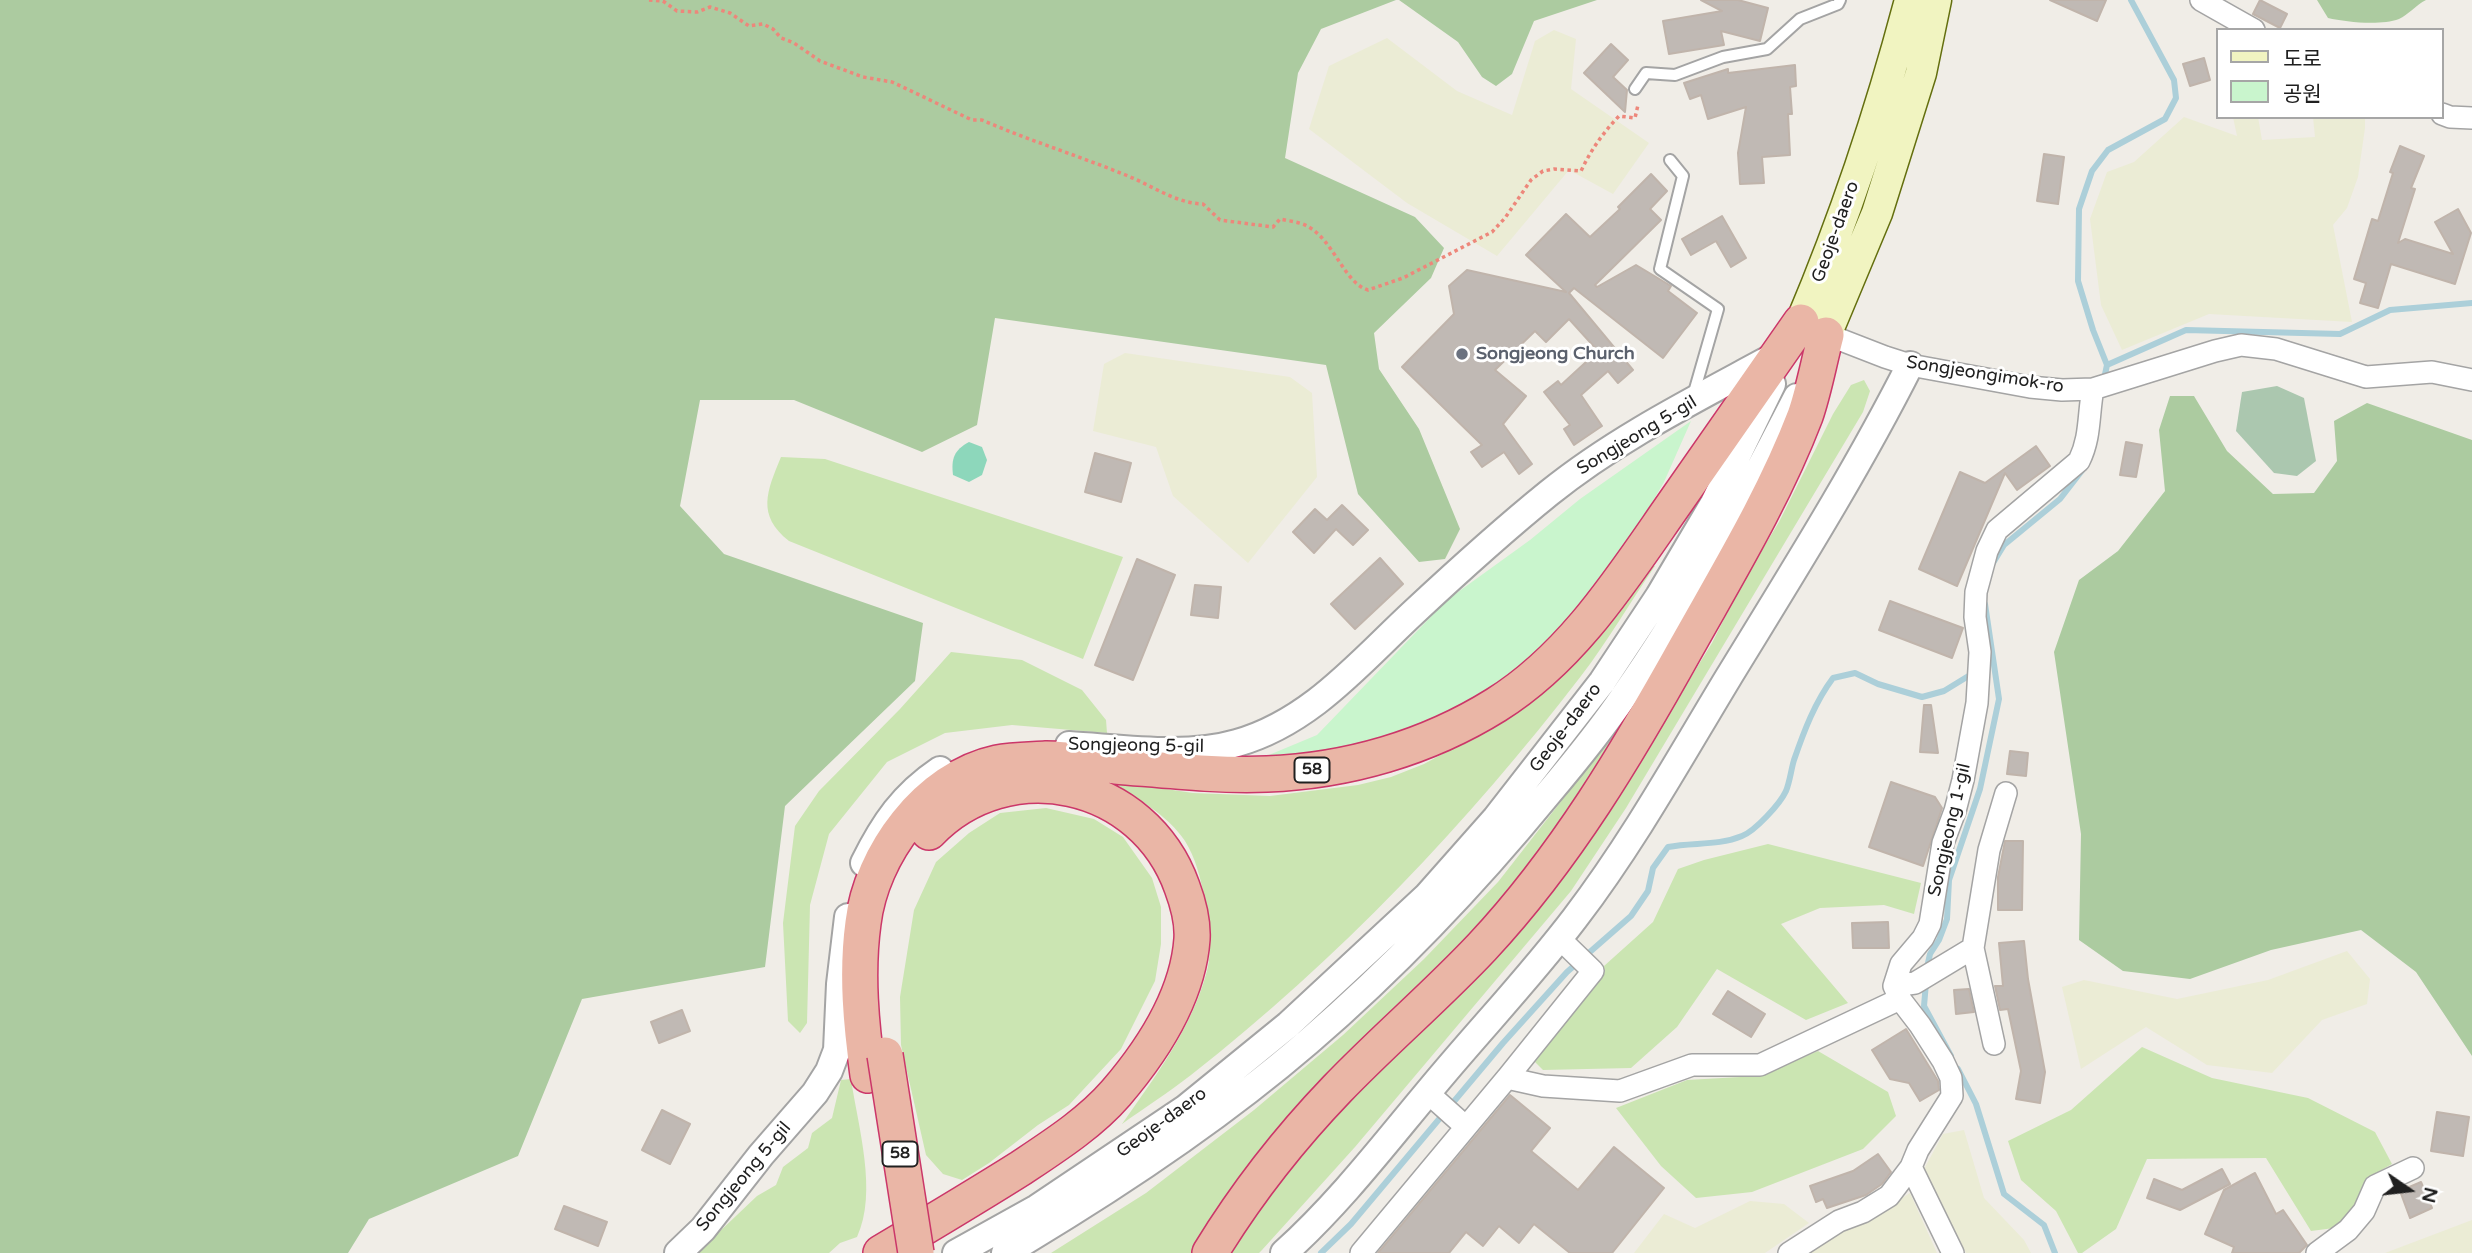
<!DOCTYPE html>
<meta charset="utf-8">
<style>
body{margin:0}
#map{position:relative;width:2472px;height:1253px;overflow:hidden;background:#f0ede7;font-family:"Varela Round","Noto Sans KR",sans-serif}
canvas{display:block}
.legend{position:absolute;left:2216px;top:28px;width:228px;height:91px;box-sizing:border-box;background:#fff;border:2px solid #a6a6a6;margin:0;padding:9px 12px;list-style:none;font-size:21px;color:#202020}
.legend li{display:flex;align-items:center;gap:14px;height:35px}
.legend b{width:35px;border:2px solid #a6a6a6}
.north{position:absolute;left:2374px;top:1155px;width:70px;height:70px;-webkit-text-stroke:5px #fff;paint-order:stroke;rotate:104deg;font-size:19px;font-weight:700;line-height:28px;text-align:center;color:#202020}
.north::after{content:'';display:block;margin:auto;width:24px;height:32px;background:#202020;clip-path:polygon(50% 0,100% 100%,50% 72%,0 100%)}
</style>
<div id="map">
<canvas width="2472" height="1253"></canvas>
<ul class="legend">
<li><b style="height:9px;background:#f1f4c1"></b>도로</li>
<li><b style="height:19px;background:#c9f5cd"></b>공원</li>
</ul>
<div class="north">N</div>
</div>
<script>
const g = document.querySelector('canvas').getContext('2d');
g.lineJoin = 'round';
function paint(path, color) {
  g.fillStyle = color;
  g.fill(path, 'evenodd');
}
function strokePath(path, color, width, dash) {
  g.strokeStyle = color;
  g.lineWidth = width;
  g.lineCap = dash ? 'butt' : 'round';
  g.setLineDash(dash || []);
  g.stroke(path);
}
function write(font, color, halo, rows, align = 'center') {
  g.font = font + ' "Varela Round",sans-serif';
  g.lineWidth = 6;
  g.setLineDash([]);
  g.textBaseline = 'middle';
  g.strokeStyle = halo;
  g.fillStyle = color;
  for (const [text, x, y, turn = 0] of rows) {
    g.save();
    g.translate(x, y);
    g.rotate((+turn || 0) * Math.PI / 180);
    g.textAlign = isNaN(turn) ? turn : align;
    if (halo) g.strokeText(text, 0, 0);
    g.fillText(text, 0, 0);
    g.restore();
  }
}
paint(new Path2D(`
 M1554 30 1576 39 1571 89 1649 143 1613 194 1569 170 1497 256 1407 203 1309 129 1329 66 1387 38 1457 91 1512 115 1535 41Z
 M2184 117 2237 136 2233 117H2258L2262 140 2315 137 2313 117H2365V128L2358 177 2347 208 2333 225 2352 322 2209 314 2122 350 2101 305 2090 219 2107 172 2134 162Z
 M1125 353 1290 377 1312 393 1317 477 1248 563 1173 496 1156 447 1093 431 1104 364Z
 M2347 951 2370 979 2367 1004 2322 1020 2272 1073 2207 1065 2146 1027 2081 1069 2062 987 2084 980 2177 999 2268 980Z
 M1964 1130 1984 1198 2024 1240 2031 1253H1966L1924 1169 1943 1134Z
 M1910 1193 1937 1253H1800L1841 1226 1871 1217Z
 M1750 1201 1784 1204 1809 1223 1765 1253H1634L1664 1214 1695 1228Z
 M2472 1220V1253H2385Z`), '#ebecd5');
paint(new Path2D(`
 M1864 380 1870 391 1863 412 1626 808 1571 891 1355 1147 1262 1250 1259 1253H1051L1146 1193 1254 1110 1343 1035 1424 959 1498 882 1616 731 1640 760 1712 643 1742 583 1779 522 1833 414 1851 385Z
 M781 457 825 459 1123 557 1083 659 789 541C756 515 767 491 781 457Z
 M1648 563 1655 566C1630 602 1608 641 1581 676 1468 823 1338 960 1191 1075 1168 1093 1144 1108 1122 1124 1155 1077 1192 1028 1207 971 1213 950 1208 918 1204 897 1201 878 1195 857 1185 841 1168 815 1136 798 1111 781L1193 793 1270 796 1358 785 1391 777 1424 764 1461 744Z
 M951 652 1022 660 1082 690 1106 720 1107 733 1012 725 945 733 887 762 829 834 810 905 807 1023 800 1033 788 1021 783 923 795 826 819 791 900 709Z
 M1046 808 1094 819 1123 837 1152 878 1161 907V944L1155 981 1121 1049 1069 1105 1038 1125 989 1163 962 1180 943 1174 926 1155 901 1045 900 997 914 910 936 862 969 833 1000 813Z
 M1768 844 1921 883 1914 914 1884 905 1820 908 1781 924 1848 1003 1806 1020 1717 969 1677 1027 1631 1068 1543 1070 1535 1062 1604 966 1653 922 1678 869 1704 860Z
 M2142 1047 2212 1078 2308 1098 2375 1132 2392 1164 2369 1177 2352 1211 2334 1228 2311 1231 2266 1158 2147 1159 2116 1229 2082 1253H2078L2056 1211 2021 1180 2008 1141 2071 1110Z
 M1818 1051 1888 1092 1896 1116 1863 1149 1752 1192 1696 1198 1661 1166 1616 1108 1687 1080 1758 1076Z
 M851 1079C858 1127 878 1192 857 1237L840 1243 829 1253H697L757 1196 776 1185 783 1167 808 1148 812 1133 832 1118 841 1080Z`), '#cbe5b2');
paint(new Path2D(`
 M0 0H1396L1321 29 1298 73 1285 158 1415 217 1444 248 1431 278 1374 333 1379 369 1419 429 1460 529 1445 559 1419 562 1358 494 1326 365 995 318 977 425 922 452 794 400H700L680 506 724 554 923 623 915 681 785 806 765 967 582 999 518 1156 369 1219 348 1253H0Z
 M1399 0H1597L1534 21 1512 74 1496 86 1482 77 1458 42Z
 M2317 0H2426C2416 5 2408 15 2399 19 2380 26 2346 22 2328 18Z
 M2170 396H2194L2227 451 2273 494 2314 493 2337 461 2334 421 2367 403 2472 440V1056L2416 972 2361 930 2271 950 2190 979 2123 971 2079 940 2081 834 2054 652 2079 580 2118 551 2165 491 2159 430Z`), '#accba0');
paint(new Path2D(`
 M2277 386 2304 398 2316 461 2297 476 2274 473 2236 431 2242 392Z`), '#abc7af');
paint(new Path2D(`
 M1691 421 1664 482 1626 547 1555 639 1499 685 1438 718 1380 743 1252 762 1317 735 1447 600 1530 540 1580 499Z`), '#c9f5cd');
paint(new Path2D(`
 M969 442 982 447 987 460 982 475 969 482 953 475C951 459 954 450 969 442Z`), '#8dd7bb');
strokePath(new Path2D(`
 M2107 365 2186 330 2340 334 2390 310 2472 303
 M2104 379 2107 365 2093 330 2078 281 2079 209 2092 171 2108 150 2165 119 2176 98 2174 80 2131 0
 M1993 563 2004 545 2060 499 2084 468
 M1926 972 1930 954 1939 940 1947 919 1949 880 1980 789 1999 699 1985 604
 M1926 983 1924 1006 1951 1056
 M1958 1069 1976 1104 2004 1194 2044 1225 2055 1253
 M1321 1253 1351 1224 1503 1043 1567 972 1631 916 1648 891 1653 868 1668 847C1693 842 1718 846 1742 836 1755 831 1780 804 1786 791 1790 781 1791 770 1794 760 1804 731 1815 702 1833 678L1855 673 1878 684 1922 697 1944 691 1975 672`), '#accfd9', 6);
const building = new Path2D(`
 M1701 0H1738L1768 8 1760 41 1721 31 1724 45 1669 54 1663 21 1722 11Z
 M2050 0H2106L2097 21Z
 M2260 0 2287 14 2280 28 2253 14Z
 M1611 44 1628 60 1613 77 1627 90 1625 112 1584 73Z
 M2204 58 2210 80 2190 86 2183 64Z
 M1795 65 1796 86 1790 87 1792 114H1788L1790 155 1762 157 1764 183 1740 184 1738 153 1746 107 1708 119 1701 95 1690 99 1684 83 1728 69V73Z
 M2400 146 2424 156 2411 188 2415 189 2398 243 2405 239 2453 254 2435 222 2458 209 2471 233 2455 284 2391 264 2378 308 2360 303 2366 283 2354 279 2372 219 2378 221 2393 173 2390 172Z
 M2044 154 2064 157 2058 204 2037 201Z
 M1651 174 1667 191 1650 209 1661 220 1595 285 1597 287 1636 265 1671 286 1668 291 1697 313 1663 358 1574 288 1569 293 1633 370 1618 383 1608 371 1581 395 1602 426 1574 445 1564 429 1570 425 1544 392 1558 381 1561 385 1598 351 1569 319 1546 342 1535 331 1495 370 1526 396 1503 424 1532 464 1519 474 1504 452 1482 467 1471 452 1482 445 1402 367 1454 314 1449 286 1467 270 1566 292 1526 255 1566 214 1590 237 1620 209 1618 207Z
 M1722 216 1746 258 1731 267 1716 241 1691 255 1682 239Z
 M2126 442 2142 445 2136 477 2120 475Z
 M2036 446 2050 466 2017 490 2005 473 1957 586 1919 569 1960 472 1985 483Z
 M1095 453 1131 463 1121 502 1085 492Z
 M1342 505 1368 530 1353 545 1336 529 1314 553 1293 532 1315 509 1327 520Z
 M1380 558 1403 584 1355 629 1331 604Z
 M1137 559 1175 575 1133 680 1095 665Z
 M1195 585 1221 587 1218 618 1191 615Z
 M1890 601 1963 628 1952 658 1879 630Z
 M1924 705H1931L1938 753 1920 752Z
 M2010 751 2028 753 2026 776 2007 774Z
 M1891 782 1935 797 1942 808 1923 866 1869 847Z
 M2005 841H2023L2022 910H1998V877Z
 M1888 922 1889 948H1853L1852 923Z
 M2024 941 2028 979 2045 1072 2040 1103 2016 1099 2021 1071 2008 1009 2000 1010 1995 986H2003L1999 943Z
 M1969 989 1974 1012 1956 1014 1954 990Z
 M1728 991 1765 1014 1751 1037 1713 1014Z
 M682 1010 690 1031 659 1043 651 1022Z
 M1906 1029 1938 1081 1939 1090 1920 1101 1909 1083 1890 1079 1872 1050Z
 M1510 1095 1550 1128 1531 1151 1578 1190 1614 1147 1664 1188 1612 1253H1570L1534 1224 1519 1243 1499 1226 1483 1246 1466 1232 1449 1253H1378Z
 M662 1110 690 1124 670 1164 642 1150Z
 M2437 1112 2469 1117 2463 1156 2431 1151Z
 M1878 1154 1891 1172 1882 1184 1866 1195 1827 1208 1823 1199 1816 1202 1810 1186 1853 1171Z
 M2222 1169 2230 1184 2180 1210 2147 1198 2154 1179 2182 1190Z
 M2255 1173 2276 1214 2283 1210 2307 1245 2299 1253H2232L2234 1247 2205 1234 2224 1190Z
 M2421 1182 2432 1208 2410 1218 2400 1191Z
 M564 1206 607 1222 598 1246 555 1229Z`);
paint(building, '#c0b9b4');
strokePath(building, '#c0b4ab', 2);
const service = new Path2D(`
 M1635 89 1646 73 1675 75 1723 57 1767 49 1800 19 1838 4 1840 0
 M1670 160 1683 176 1660 269 1718 309 1693 396`);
const minor = new Path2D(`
 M2201 0 2254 30
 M2442 114 2450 117 2472 118
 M1818 331 1885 357 1910 365 2030 387 2062 390 2093 389 2215 351 2241 345 2276 349 2366 377 2432 372 2472 380
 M1559 938 1593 971 1507 1078 1543 1086 1620 1091 1692 1065H1760L1900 999
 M1894 986 1915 983 1973 948
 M1994 1044 1973 948 1989 850 2006 793
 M1428 1093 1466 1127
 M1911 1167 1953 1253
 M1361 1253 1507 1078
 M1789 1253 1839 1221 1863 1212 1889 1196 1911 1167 1918 1150 1952 1096 1951 1078 1943 1061 1920 1025 1900 999 1894 986 1901 964 1923 938 1930 924 1943 843 1955 811 1963 780 1977 703 1980 652 1975 617 1976 592 1987 551 1997 530 2079 461C2091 437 2088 414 2093 389
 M2317 1253 2348 1230 2364 1211 2375 1186 2413 1168`);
const tertiary = new Path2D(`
 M1069 745C1121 748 1186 758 1237 743 1311 722 1360 662 1414 612 1458 571 1502 531 1549 493 1617 438 1698 398 1775 356
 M864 863C884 823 903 795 940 770
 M678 1253 703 1229 761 1155 815 1093 829 1071 837 1050 840 984 848 917
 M956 1253 1037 1208 1186 1108 1288 1025 1427 896 1496 818 1602 682 1659 596 1714 503 1772 384
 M1005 1253C1110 1191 1215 1122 1308 1042 1395 967 1474 884 1547 795 1574 763 1601 730 1624 696 1691 601 1744 500 1797 397
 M1284 1253C1344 1199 1392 1134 1444 1073 1488 1021 1534 972 1575 918 1633 842 1679 759 1728 678 1791 575 1856 472 1910 365`);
const secondary = new Path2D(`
 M1801 322C1845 218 1881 110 1910 0
 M1826 335 1877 213 1921 73 1936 0`);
const trunk = new Path2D(`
 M868 1075C861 1025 856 974 863 923 871 855 927 778 997 763 1012 760 1030 760 1046 759 1068 759 1092 763 1115 766 1165 770 1217 776 1267 774 1347 771 1427 748 1496 705 1573 657 1623 577 1674 504 1716 444 1758 383 1801 322
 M881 1253C928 1225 975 1197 1021 1168 1054 1146 1090 1123 1116 1093 1152 1051 1188 996 1192 939 1193 922 1188 903 1182 887 1144 780 1008 750 929 832
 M1210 1253C1246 1194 1290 1138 1337 1089 1384 1040 1436 996 1482 947 1566 857 1628 752 1687 646 1729 571 1774 497 1805 416 1814 390 1819 361 1826 335`);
strokePath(service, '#a4a4a4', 14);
strokePath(minor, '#a4a4a4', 24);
strokePath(tertiary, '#a4a4a4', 30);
strokePath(secondary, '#646f0f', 33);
strokePath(trunk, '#cb3769', 38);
strokePath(new Path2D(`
 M649 0 663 1 677 11 697 12 710 7 730 13 749 26 763 24 773 29 781 38 794 43 820 61 863 77 892 82 972 120H982C1028 140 1076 155 1123 174 1150 184 1174 203 1203 204L1220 220 1273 227 1280 219C1289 221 1300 222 1307 226 1334 240 1344 283 1368 290L1403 278 1492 232 1505 218 1531 180 1543 171 1554 169 1581 171C1591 150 1602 134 1619 116L1635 118 1638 105`), '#ed877b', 3.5, [3.5, 3.5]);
strokePath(service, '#fff', 10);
strokePath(minor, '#fff', 21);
strokePath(tertiary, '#fff', 26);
strokePath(secondary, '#f1f4c1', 30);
strokePath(trunk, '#eab6a6', 35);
const trunkBridge = new Path2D(`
 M885 1055 916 1253`);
strokePath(trunkBridge, '#cb3769', 38, []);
strokePath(trunkBridge, '#eab6a6', 35);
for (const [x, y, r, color] of [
 [1462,354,7,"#6b7280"]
]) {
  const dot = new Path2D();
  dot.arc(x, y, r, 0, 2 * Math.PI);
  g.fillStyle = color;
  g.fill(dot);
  strokePath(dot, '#fff', 2.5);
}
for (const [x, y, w] of [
 [1312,770,35],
 [900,1154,35]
]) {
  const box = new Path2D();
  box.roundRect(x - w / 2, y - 12.5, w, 25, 5);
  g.fillStyle = '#fff';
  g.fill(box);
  strokePath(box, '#202020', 2);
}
write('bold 16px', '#202020', null, [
 ["58",1312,770],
 ["58",900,1154]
]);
write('18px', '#202020', '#fff', [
 ["Geoje-daero",1836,232,-70],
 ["Songjeongimok-ro",1985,375,9],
 ["Songjeong 5-gil",1637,436,-31],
 ["Geoje-daero",1566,728,-53],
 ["Songjeong 5-gil",1136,746,1],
 ["Songjeong 1-gil",1950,830,-77],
 ["Geoje-daero",1162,1123,-36],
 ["Songjeong 5-gil",744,1177,-50]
]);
write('bold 18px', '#5b616d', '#fff', [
 ["Songjeong Church",1476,354]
], 'left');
</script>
